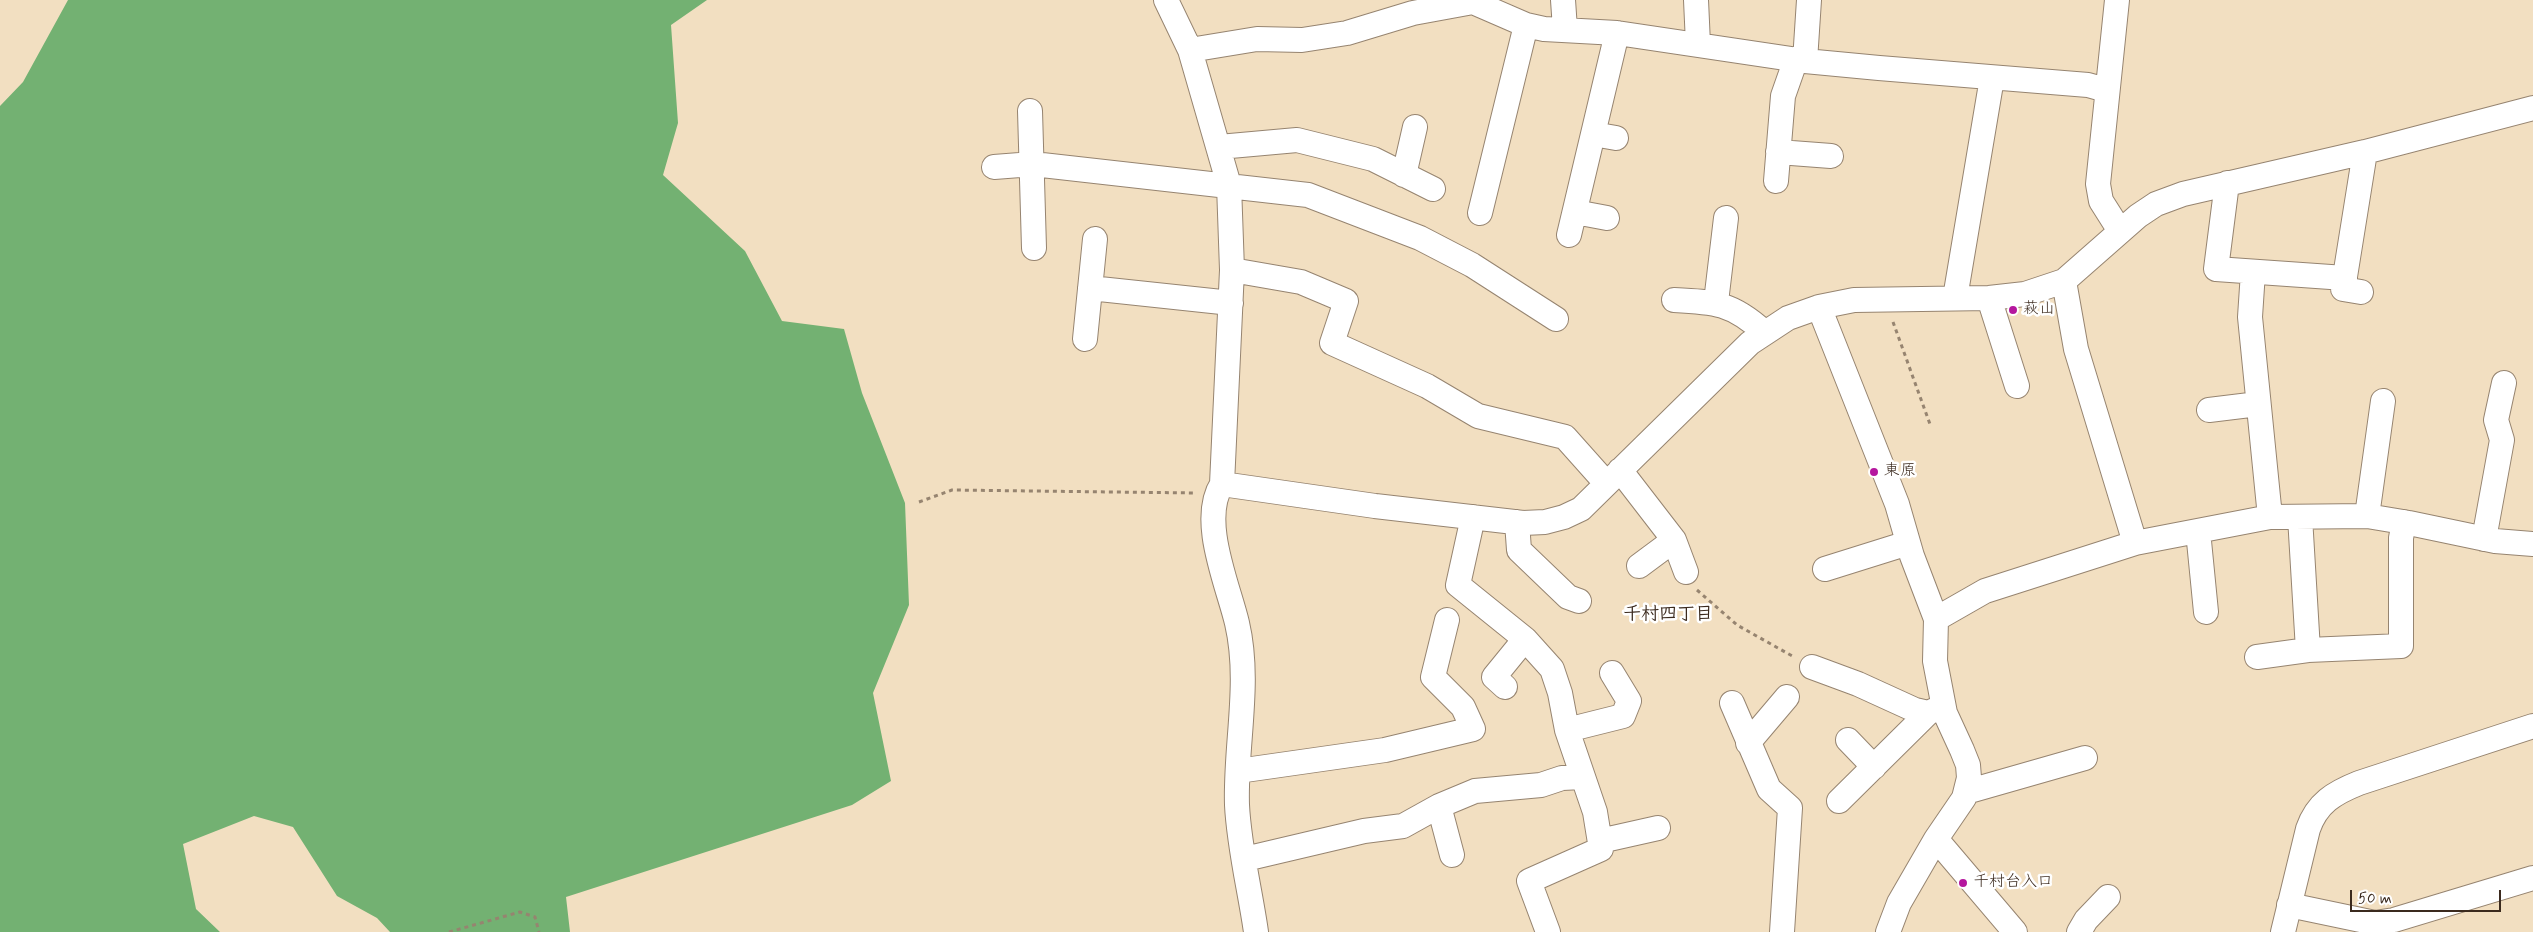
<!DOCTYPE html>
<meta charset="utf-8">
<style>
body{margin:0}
#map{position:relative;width:2533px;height:932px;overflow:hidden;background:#f2dfc1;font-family:Mynerve,sans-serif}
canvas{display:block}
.scale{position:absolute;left:2350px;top:890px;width:151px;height:22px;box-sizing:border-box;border:2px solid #3b2a1e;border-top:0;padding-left:6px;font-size:15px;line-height:18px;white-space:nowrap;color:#3b2a1e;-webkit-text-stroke:4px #fff;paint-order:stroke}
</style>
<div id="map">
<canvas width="2533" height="932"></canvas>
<div class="scale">50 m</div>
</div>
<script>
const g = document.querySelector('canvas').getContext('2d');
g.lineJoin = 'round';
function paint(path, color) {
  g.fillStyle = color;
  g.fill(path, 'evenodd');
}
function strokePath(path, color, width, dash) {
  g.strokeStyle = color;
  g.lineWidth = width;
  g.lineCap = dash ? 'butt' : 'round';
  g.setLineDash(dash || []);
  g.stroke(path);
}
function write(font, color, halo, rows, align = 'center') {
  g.font = font + ' Mynerve,"Klee One",sans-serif';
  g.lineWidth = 5;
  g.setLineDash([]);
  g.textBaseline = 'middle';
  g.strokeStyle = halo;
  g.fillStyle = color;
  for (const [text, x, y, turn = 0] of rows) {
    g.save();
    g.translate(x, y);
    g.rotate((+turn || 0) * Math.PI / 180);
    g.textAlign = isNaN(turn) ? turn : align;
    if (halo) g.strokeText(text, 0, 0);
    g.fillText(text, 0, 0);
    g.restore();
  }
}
paint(new Path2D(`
 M68 0H707L671 25 678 123 663 175 745 251 782 321 844 329 862 393 905 503 909 605 873 693 891 781 852 805 566 897 570 932H390L377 918 337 896 293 827 254 816 183 844 196 909 220 932H0V106L23 82Z`), '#73b172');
const minor = new Path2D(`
 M1166 0 1190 50 1229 185 1232 270 1222 484C1199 520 1228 585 1237 623 1251 683 1235 745 1237 805 1239 847 1250 890 1256 932
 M1563 0 1565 29
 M1696 0 1698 44
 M2117 0 2098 184 2101 201 2120 231
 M1190 50 1257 39 1302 40 1347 33 1413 13 1473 2 1526 25 1544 29 1617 33 1805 61 1879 68 2088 85 2106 90
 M1805 61 1809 0
 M1030 111 1034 248
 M1593 134 1616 138
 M1219 147 1297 140 1373 159 1433 189
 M1778 152 1831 156
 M994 167 1033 164 1308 195 1420 238 1472 265 1556 319
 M1404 175 1415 127
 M1776 181 1783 96 1796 59
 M2227 183 2216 269 2345 278
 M1575 212 1607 218
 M1480 213 1526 25
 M1569 235 1617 33
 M1232 270 1301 282 1346 301 1332 343 1427 386 1478 416 1565 437 1606 483
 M2253 272 2250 317 2270 517
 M2064 281 2076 349 2135 543
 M1090 288 1231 303
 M2361 292 2343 289 2365 152
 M1955 298 1992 78
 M1989 298 2017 386
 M1674 300C1715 302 1732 303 1764 332
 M1716 302 1726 218
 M1819 307 1897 504 1912 556 1936 619 1935 661 1945 713 1962 750 1968 765 1969 778 1964 798 1936 839 2015 932
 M1085 339 1095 239
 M2209 410 2258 404
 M1620 470 1674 540 1686 572
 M1222 484 1375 506 1523 523 1545 522 1564 517 1581 509 1750 343 1788 318 1819 307 1854 300 1989 298 2025 294 2064 281 2138 216 2156 204 2183 194 2365 152 2533 108
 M2367 516 2383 401
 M1473 517 1458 585 1525 639 1552 669 1560 693 1567 730 1595 812 1601 849 1529 881 1548 932
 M2300 517 2308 650 2401 646V538L2404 522
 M1517 522 1519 550 1568 597 1579 601
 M2198 531 2206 612
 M2484 539 2502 440 2496 420 2504 383
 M1639 566 1674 540
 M1825 569 1908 543
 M1936 619 1985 591 2135 543 2270 517 2367 516 2409 523 2495 541 2533 544
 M2257 657 2308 650
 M1812 667 1858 684 1915 710 1928 713
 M1505 687 1494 677 1525 639
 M1732 703 1769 789 1790 808 1782 932
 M1567 730 1623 716 1629 701 1612 673
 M1848 740 1874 767
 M1748 743 1787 697
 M1238 771 1385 750 1473 729 1463 707 1433 677 1447 620
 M1966 792 2085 758
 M1839 801 1928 713 1943 706
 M1439 806 1452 855
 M1600 841 1658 828
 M1245 859 1364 831 1403 826 1439 806 1475 791 1541 785 1562 778 1583 777
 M2289 905 2375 923 2394 920 2533 878
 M1888 932 1899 903 1936 839
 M2079 932 2086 920 2108 897
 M2283 932 2308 829C2317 803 2334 793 2359 783L2533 726`);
strokePath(minor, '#968470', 26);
strokePath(new Path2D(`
 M1893 322 1931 427
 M919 502 952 490 1196 493
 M1697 590 1737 625 1794 657
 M449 932 520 912 535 917 539 932`), '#968470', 3, [4, 4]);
strokePath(minor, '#fff', 24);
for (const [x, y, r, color] of [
 [2013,310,5,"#b5179e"],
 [1874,472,5,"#b5179e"],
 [1963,883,5,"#b5179e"]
]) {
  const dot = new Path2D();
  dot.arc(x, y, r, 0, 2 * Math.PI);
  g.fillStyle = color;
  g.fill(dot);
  strokePath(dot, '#fff', 2);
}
write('16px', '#3b2a1e', '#fff', [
 ["萩山",2023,310],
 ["東原",1884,472],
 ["千村台入口",1973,883]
], 'left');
write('bold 18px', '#3b2a1e', '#fff', [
 ["千村四丁目",1668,615]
]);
</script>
